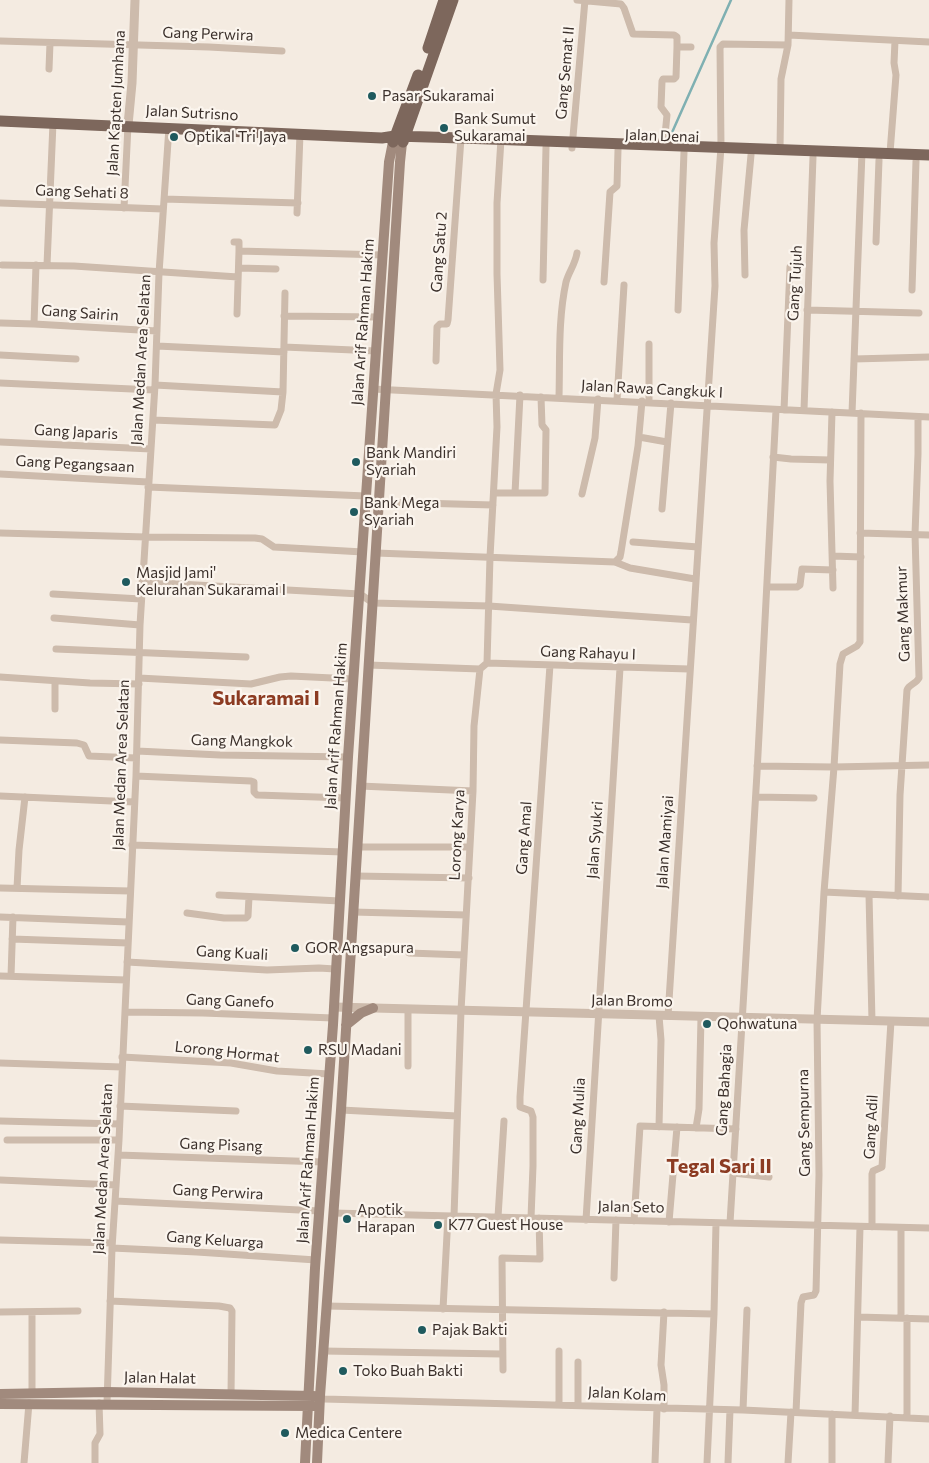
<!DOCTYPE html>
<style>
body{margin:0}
canvas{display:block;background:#f4ebe1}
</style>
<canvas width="929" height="1463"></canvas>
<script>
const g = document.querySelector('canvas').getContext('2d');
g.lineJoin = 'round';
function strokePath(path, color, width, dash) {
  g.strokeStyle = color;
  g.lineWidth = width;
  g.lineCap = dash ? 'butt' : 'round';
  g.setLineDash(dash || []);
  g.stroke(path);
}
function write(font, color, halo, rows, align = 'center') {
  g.font = font + ' Commissioner,sans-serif';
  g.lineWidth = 4.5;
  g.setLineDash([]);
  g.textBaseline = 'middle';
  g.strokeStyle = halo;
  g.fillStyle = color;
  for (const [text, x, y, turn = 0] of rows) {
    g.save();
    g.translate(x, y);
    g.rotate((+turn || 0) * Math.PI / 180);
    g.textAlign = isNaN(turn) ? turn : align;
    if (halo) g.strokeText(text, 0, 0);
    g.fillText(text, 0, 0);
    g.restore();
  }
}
strokePath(new Path2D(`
 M670 137 731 0`), '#7fb0b2', 2.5);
strokePath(new Path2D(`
 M577 0 621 4 624 8 633 34 674 35 677 37V47H691
 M789 35 929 42
 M0 41 209 47 282 51
 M49 69 50 43
 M658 145 665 135 667 115 661 107 662 81 663 79H674L676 77 677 47
 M572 148 585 0
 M780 150 781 79 788 45 789 0
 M890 153 896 75 894 63 895 41
 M164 199 298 203
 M0 203 163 209
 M124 208 128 125
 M297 213 300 134
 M234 242H239V251
 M876 242 879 160
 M2 265 74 266 238 277
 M47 265 53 123
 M239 268 276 269
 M745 275 744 230 751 155
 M543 280 546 147
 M604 282 610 192 617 186 618 150
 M912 290 916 161
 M678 310 684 152
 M807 310 919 313
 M237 314 239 251 383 255
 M284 316 379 317
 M1 323 34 324 157 331
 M34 324 36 265
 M649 344V402
 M157 346 284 352
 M284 347 376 351
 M0 355 76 359
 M854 359 929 357
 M436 361 437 327 440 324H447L448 320 461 138
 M0 383 154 390
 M155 385 283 392
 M373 389 929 417
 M559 397C560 359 558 319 566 282 569 271 575 265 577 253
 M617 400 624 285
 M784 410 790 267
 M804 410 813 157
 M832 412 830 481 833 588
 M852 413 862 152
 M153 420 275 425 281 410 283 392 285 293
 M639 437 667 442
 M0 442 151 449
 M773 457 791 459 830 460
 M0 474 148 482
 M148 487 366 496
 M494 493H545L546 430 542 425 541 397
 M515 493 520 395
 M582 494 595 438 598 399
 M379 502 493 505
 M662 509 671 403
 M0 533 146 537 255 538 262 539 274 547 363 552
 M860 533 929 535
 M633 542 698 547
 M376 553 615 562 630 568 695 579
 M833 556 861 557
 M615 562 620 557 621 552 638 446 642 401
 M142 582 360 594 373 603 489 606 692 620
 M767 587H797L800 585 802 569 833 570
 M53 594 141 599
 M54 618 140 625
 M56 649 246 657
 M487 663 490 557 497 427 496 394 500 370 497 274V203L501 139
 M487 663 689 669
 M368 665 480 669
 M0 677 90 683 139 684
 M139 678 251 684 280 677 291 676 353 679
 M55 709V681
 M0 740 77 743 84 745 89 756 136 758
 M137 751 220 755 348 757
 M757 766 834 767 929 765
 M136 776 251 781 254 782V792L257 795 346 798
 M360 786 473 791
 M0 796 134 802
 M756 797 814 798
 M132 845 343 852
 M357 847H470
 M356 876 469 878
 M0 888 130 891
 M17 888 19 850 25 797
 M824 892 929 897
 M219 895 340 901
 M869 895 872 1021
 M898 896 900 795 907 690C909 684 916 684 919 678L915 534 918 454V417
 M353 912 466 915
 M187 913 224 918H246L248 916 249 897
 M0 917 128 922
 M12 939 128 943
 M409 953 464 955
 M127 962 267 970 319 968 335 969
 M0 976 126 980
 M11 976 13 917
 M408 1009V1066
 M125 1012 203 1013 333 1018
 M659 1016 661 1040 659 1127
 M668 1016 715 286 714 243 721 147 720 47 723 44 788 45
 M122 1057 231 1063 277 1071 329 1074
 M0 1063 122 1067
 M120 1106 236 1111
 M341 1110 457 1116
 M0 1121 119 1124
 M696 1128 699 1109 701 1017
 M7 1140H119
 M118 1155 323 1162
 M733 1173 769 1177
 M0 1180 116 1185
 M115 1201 320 1211
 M333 1213 929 1228
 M454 1216 461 1011 473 791 474 726 480 669 487 663
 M498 1217 504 1121
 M531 1218 533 1166V1117L531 1111 520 1107V1097L550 665
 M586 1220 620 668
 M634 1221 640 1126 736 1129
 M669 1222 677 1127
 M730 1223 757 773 776 410
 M872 1227V1174L873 1171 882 1167 891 1021
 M0 1240 112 1243
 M112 1248 197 1252 316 1260
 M614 1278 616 1220
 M110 1301 219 1306 230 1308 232 1311 231 1395
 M326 1306 714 1314 707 1463
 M443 1309 448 1216
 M0 1312 78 1311
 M664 1312 661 1365 664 1385V1409
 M714 1314 716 1223
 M858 1317 929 1319
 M901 1318V1228
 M907 1318V1417
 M323 1351 502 1354
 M559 1351V1405
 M578 1362V1405
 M503 1370 502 1258 540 1259 539 1218
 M32 1393V1312
 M320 1396 324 1399 743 1410 929 1419
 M107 1403 112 1248 119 1140 136 776 140 625 155 385 159 273 169 127
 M743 1410 747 1310
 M796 1412 801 1303 803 1297 814 1295 816 1291 819 1175 817 1020 824 892 834 767 840 664 843 654 857 646 860 642 861 413
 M832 1414V1463
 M855 1415 860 1227
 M24 1463 29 1403
 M95 1463V1443L100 1434 99 1403
 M655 1463 657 1409
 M728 1463 730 1410
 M788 1463 791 1412
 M888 1463 890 1416`), '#cdbbac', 7);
strokePath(new Path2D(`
 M128 125 132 83 135 0
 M334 1007 929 1022`), '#cdbbac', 9);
strokePath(new Path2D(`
 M346 1025 361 1013 373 1008
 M0 1394 107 1392 314 1396
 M0 1404 314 1406
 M305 1463 315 1268 333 1025 348 757 389 162 393 142
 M317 1463 320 1396 341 1110 400 162 402 143`), '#a18a7d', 10);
strokePath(new Path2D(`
 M428 48 444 0
 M0 121 382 138 395 136 461 138 929 155
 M393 142 418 75
 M403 142 453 0`), '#7d675c', 11);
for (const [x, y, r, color] of [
 [372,96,5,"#1f5a5e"],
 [444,128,5,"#1f5a5e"],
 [174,137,5,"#1f5a5e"],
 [356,462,5,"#1f5a5e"],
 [354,512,5,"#1f5a5e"],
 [126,582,5,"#1f5a5e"],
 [295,948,5,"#1f5a5e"],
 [707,1024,5,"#1f5a5e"],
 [308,1050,5,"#1f5a5e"],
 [347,1219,5,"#1f5a5e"],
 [438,1225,5,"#1f5a5e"],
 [422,1330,5,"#1f5a5e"],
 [343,1371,5,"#1f5a5e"],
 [285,1433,5,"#1f5a5e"]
]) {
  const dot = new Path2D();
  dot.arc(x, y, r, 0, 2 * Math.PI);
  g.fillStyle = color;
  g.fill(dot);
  strokePath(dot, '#fbf5ee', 2);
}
write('15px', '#3b302b', '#fbf5ee', [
 ["Gang Perwira",208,34,2],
 ["Gang Semat II",565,73,-85],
 ["Jalan Kapten Jumhana",116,103,-87],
 ["Jalan Sutrisno",192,113,3],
 ["Jalan Denai",662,136,2],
 ["Gang Sehati 8",82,192,2],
 ["Gang Satu 2",439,252,-86],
 ["Gang Tujuh",795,283,-87],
 ["Gang Sairin",80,313,4],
 ["Jalan Arif Rahman Hakim",363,322,-86],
 ["Jalan Medan Area Selatan",141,360,-87],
 ["Jalan Rawa Cangkuk I",652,389,3],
 ["Gang Japaris",76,432,3],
 ["Gang Pegangsaan",75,464,3],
 ["Gang Makmur",903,614,-92],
 ["Gang Rahayu I",588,653,2],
 ["Jalan Arif Rahman Hakim",336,726,-86],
 ["Gang Mangkok",242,741,1],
 ["Jalan Medan Area Selatan",121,765,-88],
 ["Lorong Karya",457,835,-87],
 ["Gang Amal",524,838,-86],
 ["Jalan Syukri",595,840,-86],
 ["Jalan Mamiyai",665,842,-86],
 ["Gang Kuali",232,953,3],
 ["Gang Ganefo",230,1001,2],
 ["Jalan Bromo",632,1001,1],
 ["Lorong Hormat",227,1052,6],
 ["Gang Bahagia",724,1090,-87],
 ["Gang Mulia",578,1116,-87],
 ["Gang Sempurna",804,1123,-91],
 ["Gang Adil",871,1127,-87],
 ["Gang Pisang",221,1145,2],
 ["Jalan Arif Rahman Hakim",308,1160,-86],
 ["Jalan Medan Area Selatan",103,1169,-87],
 ["Gang Perwira",218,1192,3],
 ["Jalan Seto",631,1207,1],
 ["Gang Keluarga",215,1240,4],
 ["Jalan Halat",160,1378,1],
 ["Jalan Kolam",627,1394,3]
]);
write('15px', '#3b302b', '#fbf5ee', [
 ["Pasar Sukaramai",382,96],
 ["Bank Sumut",454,119],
 ["Sukaramai",454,136],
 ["Optikal Tri Jaya",184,137],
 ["Bank Mandiri",366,453],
 ["Syariah",366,470],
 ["Bank Mega",364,503],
 ["Syariah",364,520],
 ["Masjid Jami'",136,573],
 ["Kelurahan Sukaramai I",136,590],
 ["GOR Angsapura",305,948],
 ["Qohwatuna",717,1024],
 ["RSU Madani",318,1050],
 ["Apotik",357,1210],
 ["Harapan",357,1227],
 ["K77 Guest House",448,1225],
 ["Pajak Bakti",432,1330],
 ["Toko Buah Bakti",353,1371],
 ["Medica Centere",295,1433]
], 'left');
write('bold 20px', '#8c3b22', '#fbf5ee', [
 ["Sukaramai I",266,698],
 ["Tegal Sari II",719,1166]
]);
</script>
